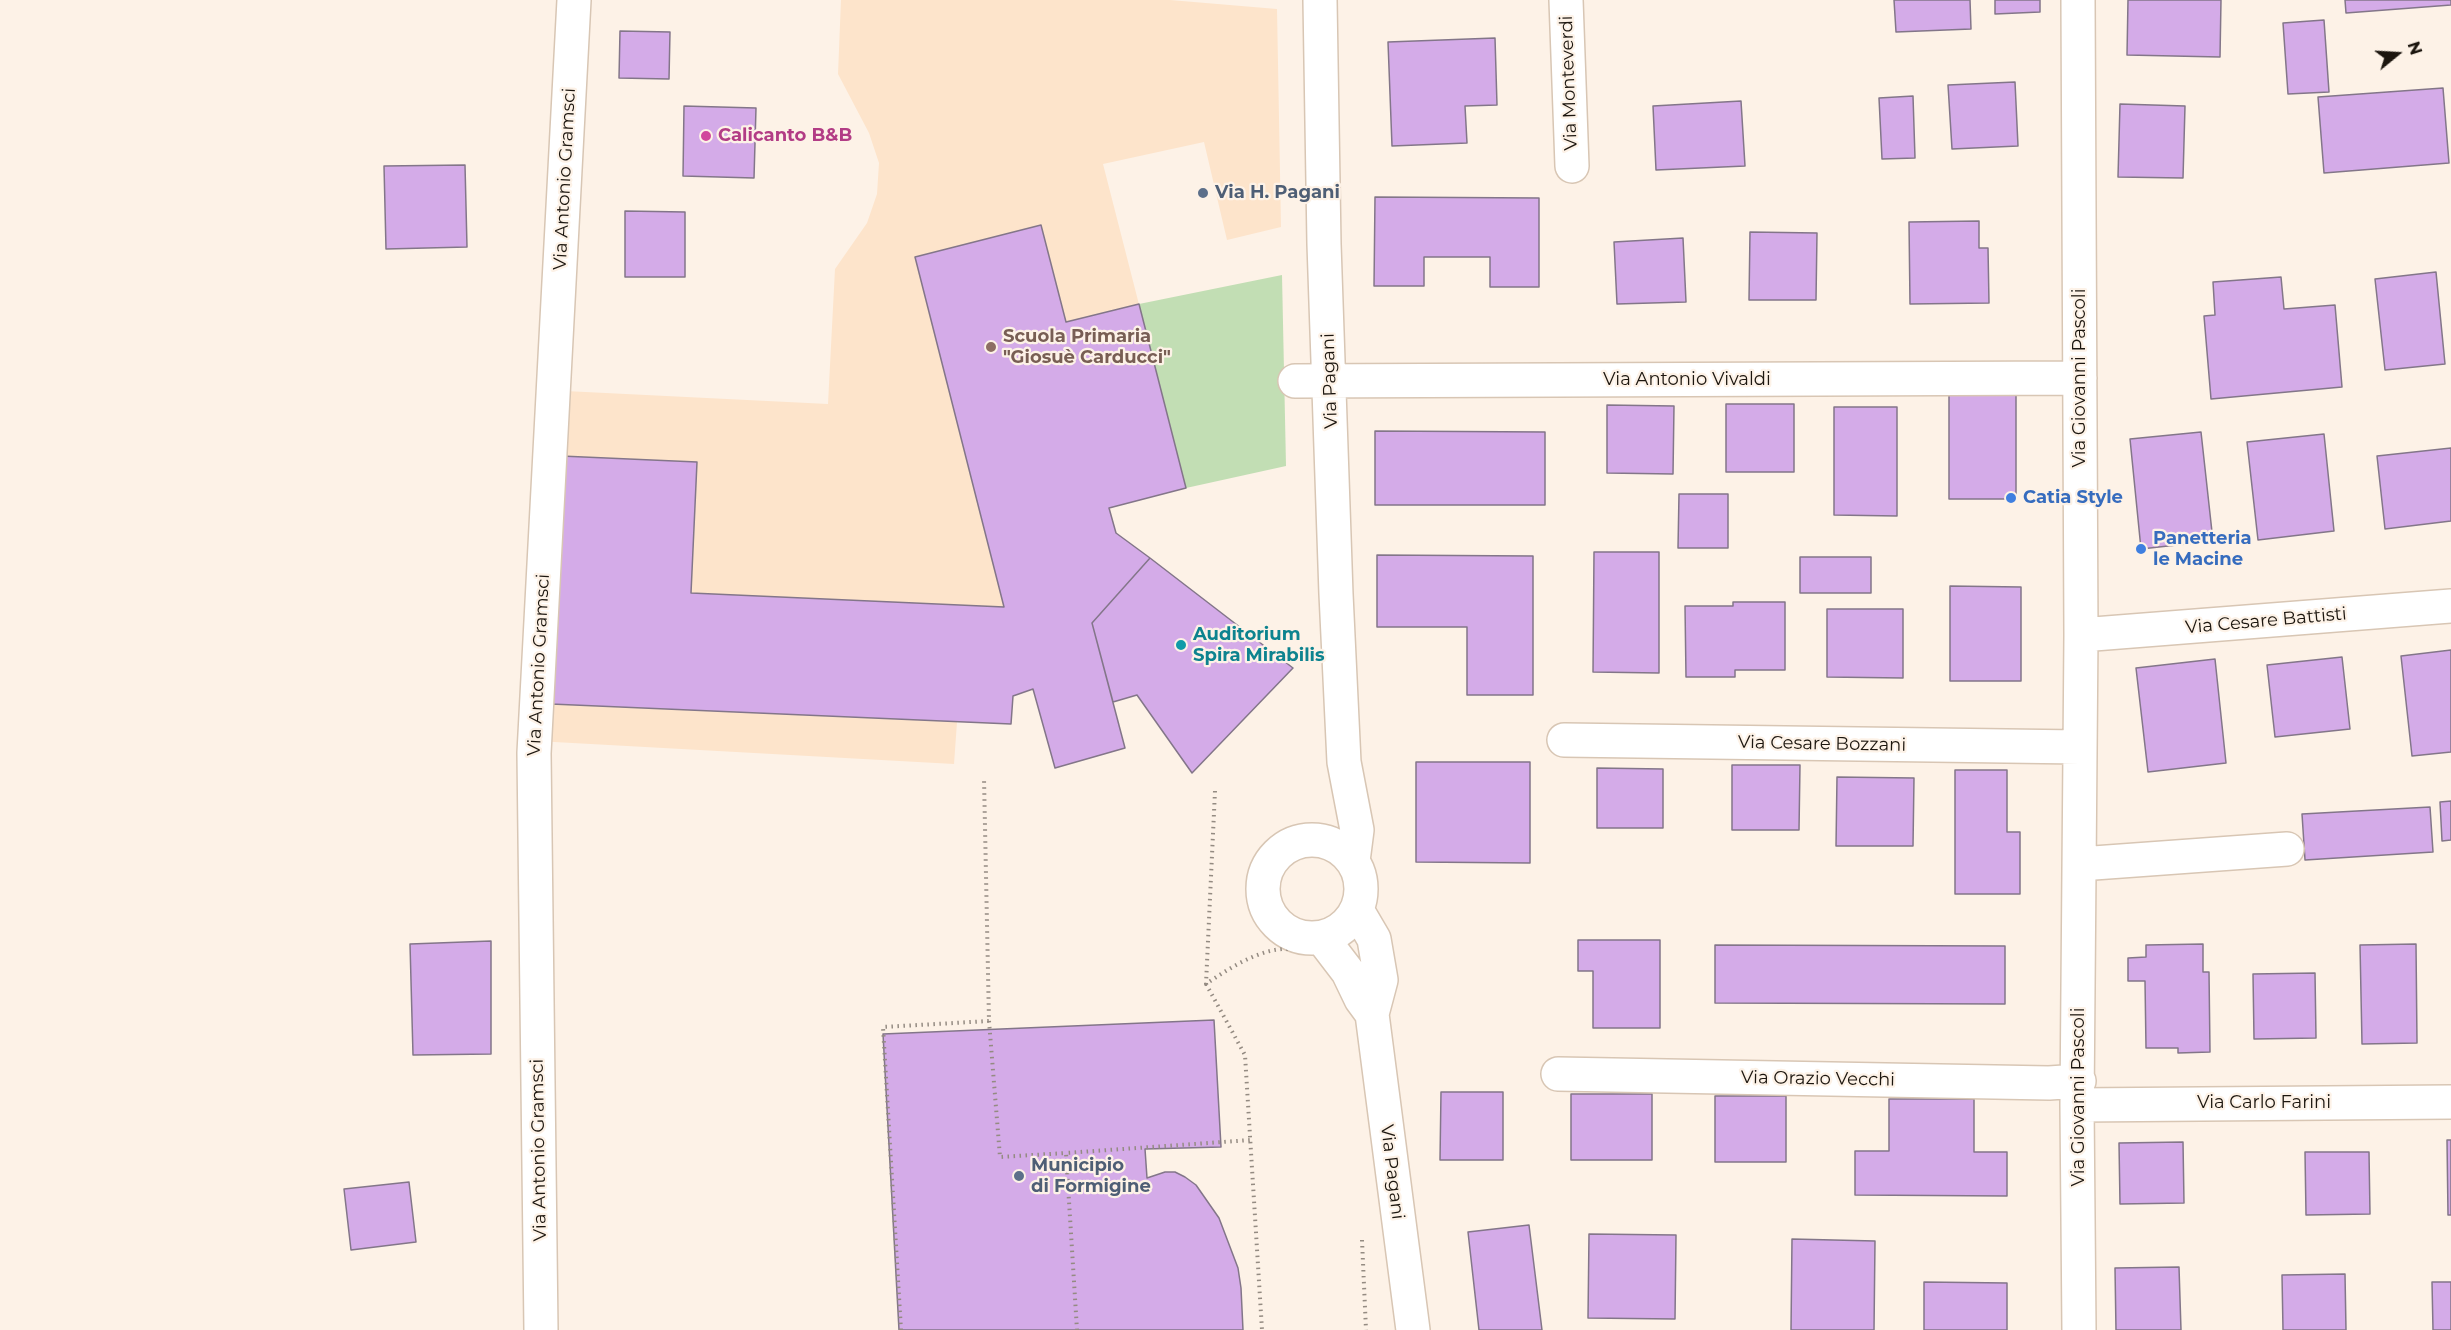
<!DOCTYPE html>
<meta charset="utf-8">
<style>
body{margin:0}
#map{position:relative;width:2451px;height:1330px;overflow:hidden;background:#fdf2e7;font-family:Montserrat,sans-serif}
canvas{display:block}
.north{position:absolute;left:2367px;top:24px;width:60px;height:60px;-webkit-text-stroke:4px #fdf2e7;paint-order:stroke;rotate:72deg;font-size:16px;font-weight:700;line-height:24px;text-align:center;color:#1c160f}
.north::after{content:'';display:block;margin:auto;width:21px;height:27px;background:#1c160f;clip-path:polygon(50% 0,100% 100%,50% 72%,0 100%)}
</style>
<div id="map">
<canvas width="2451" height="1330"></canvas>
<div class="north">N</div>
</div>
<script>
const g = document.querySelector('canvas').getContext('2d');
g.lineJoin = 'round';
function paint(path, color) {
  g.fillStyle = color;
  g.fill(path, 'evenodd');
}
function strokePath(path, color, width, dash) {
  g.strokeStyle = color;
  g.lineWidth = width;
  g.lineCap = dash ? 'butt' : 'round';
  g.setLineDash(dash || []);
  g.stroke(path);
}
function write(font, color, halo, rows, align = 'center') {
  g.font = font + ' Montserrat,sans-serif';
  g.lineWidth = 4.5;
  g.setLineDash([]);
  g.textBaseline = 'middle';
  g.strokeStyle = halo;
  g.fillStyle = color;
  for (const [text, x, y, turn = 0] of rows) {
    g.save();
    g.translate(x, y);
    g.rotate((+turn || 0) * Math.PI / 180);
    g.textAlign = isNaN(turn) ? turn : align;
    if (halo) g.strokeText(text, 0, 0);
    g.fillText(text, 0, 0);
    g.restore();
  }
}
paint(new Path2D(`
 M841 0H1170L1277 9 1281 227 1227 240 1204 142 1103 164 1186 488 1110 508 1116 533 1150 558 1092 623 1125 748 1055 768 1033 689 1013 696 1011 724 957 722 954 764 518 740 545 390 828 404 835 269 867 223 877 194 879 163 869 133 838 74Z`), '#fde4cb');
paint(new Path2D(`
 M1282 275 1286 466 1186 488 1139 304Z`), '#c2deb4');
const building = new Path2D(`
 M1894 0H1970L1971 29 1896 32Z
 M1995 0H2040V12L1995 14Z
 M2128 0H2221L2220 57 2127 55Z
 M2345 0H2451V5L2346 13Z
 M2324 20 2329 92 2288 94 2283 23Z
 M620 31 670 32 669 79 619 78Z
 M1495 38 1497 105 1465 106 1467 143 1392 146 1388 42Z
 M2015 82 2018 146 1952 149 1948 85Z
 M2443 88 2449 163 2324 173 2318 97Z
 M1913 96 1915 158 1882 159 1879 98Z
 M1741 101 1745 166 1656 170 1653 106Z
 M2120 104 2185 106 2183 178 2118 177Z
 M684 106 756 108 754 178 683 176Z
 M465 165 467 247 386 249 384 166Z
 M1375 197 1539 198V287H1490V257H1424V286H1374Z
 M625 211 685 212V277H625Z
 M1979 221V248H1988L1989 303 1910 304 1909 222Z
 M1041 225 1066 322 1139 304 1186 488 1109 508 1116 533 1150 558 1092 623 1125 748 1055 768 1033 689 1013 696 1011 724 551 704 561 456 697 462 691 593 1004 607 915 257Z
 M1750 232 1817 233 1816 300H1749Z
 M1683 238 1686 302 1617 304 1614 242Z
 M2436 272 2445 364 2385 370 2375 279Z
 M2281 277 2284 309 2335 305 2342 387 2211 399 2204 316 2215 315 2213 282Z
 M1949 391H2016V499H1949Z
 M1726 404H1794V472H1726Z
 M1607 405 1674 406 1673 474 1607 473Z
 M1834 407H1897V516L1834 515Z
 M1375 431 1545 432V505H1375Z
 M2201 432 2213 541 2141 549 2130 439Z
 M2324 434 2334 531 2258 540 2247 442Z
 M2451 448V521L2385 529 2377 456Z
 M1679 494H1728V548H1678Z
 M1594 552H1659V673L1593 672Z
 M1377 555 1533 556V695H1467V627H1377Z
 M1800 557H1871V593H1800Z
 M1150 558 1293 668 1192 773 1137 695 1113 702 1092 623Z
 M1950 586 2021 587V681H1950Z
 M1733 602H1785V670H1735V677H1686L1685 606H1733Z
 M1827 609H1903V678L1827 677Z
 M2451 650V752L2412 756 2401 656Z
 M2342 657 2350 729 2275 737 2267 665Z
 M2215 659 2226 763 2148 772 2136 668Z
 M1416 762H1530V863L1416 862Z
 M1732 765H1800L1799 830H1732Z
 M1597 768 1663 769V828H1597Z
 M1955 770H2007V832H2020V894H1955Z
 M1837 777 1914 778 1913 846H1836Z
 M2451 801V840L2442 841 2440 802Z
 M2430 807 2433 852 2305 860 2302 814Z
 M1578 940H1660V1028H1593V971H1578Z
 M491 941V1054L413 1055 410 944Z
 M2203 944V972H2209L2210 1052 2178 1053V1048H2146L2145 981H2128V958L2146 957V945Z
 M2416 944 2417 1043 2362 1044 2360 945Z
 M1715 945 2005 946V1004L1715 1003Z
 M2315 973 2316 1038 2254 1039 2253 974Z
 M1214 1020 1221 1147 1145 1149 1147 1178 1165 1172H1175L1185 1177 1196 1185 1219 1218 1238 1268 1241 1288 1243 1330H899L883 1034Z
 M1441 1092H1503V1160H1440Z
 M1571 1094H1652V1160H1571Z
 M1715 1096H1786V1162H1715Z
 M1889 1099H1974V1152H2007V1196L1855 1195V1151H1889Z
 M2447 1140H2451V1215H2448Z
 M2183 1142 2184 1203 2120 1204 2119 1143Z
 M2305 1152H2369L2370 1214 2306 1215Z
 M409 1182 416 1242 351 1250 344 1189Z
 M1529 1225 1542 1330H1479L1468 1232Z
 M1589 1234 1676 1235 1675 1319 1588 1318Z
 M1792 1239 1875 1241 1874 1330H1791Z
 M2179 1267 2181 1330H2116L2115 1268Z
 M2345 1274 2346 1330H2283L2282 1275Z
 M1924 1282 2007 1283V1330H1924Z
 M2432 1282H2451V1330H2433Z`);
paint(building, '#d4abe8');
strokePath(building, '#837689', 1.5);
const minor = new Path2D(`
 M1320 0 1324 244 1336 594 1344 762 1357 830 1353 861
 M1566 0 1572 166
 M2078 0 2081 635 2077 1105 2079 1330
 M1295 381 2080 378
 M2081 635 2451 606
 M1564 740 2080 747
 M1263 889a49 49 0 1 1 98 0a49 49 0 1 1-98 0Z
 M2080 864 2287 849
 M1357 910 1374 939 1381 980 1372 1014 1413 1330
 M1322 938 1348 972 1361 999 1372 1014
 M1558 1074 2049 1083 2079 1081
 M2077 1105 2451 1102
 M541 1330 534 753 574 0`);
strokePath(minor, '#d8c6b4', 36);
strokePath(new Path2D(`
 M1215 791 1206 984C1228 969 1260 948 1288 949
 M1206 984 1245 1055 1262 1330
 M989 1021 1000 1157 1066 1153
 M1362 1240 1366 1330
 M901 1330 883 1027 989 1021 984 778
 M1077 1330 1066 1153 1251 1140`), '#948b82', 4, [1.5, 4.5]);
strokePath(minor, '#fff', 33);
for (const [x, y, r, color] of [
 [706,136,6,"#d1479c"],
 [1203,193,6,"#5c6f8a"],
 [991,347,6,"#8d6e63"],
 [2011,498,6,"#3f7fe0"],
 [2141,549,6,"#3f7fe0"],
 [1181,645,6,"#0f9aa8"],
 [1019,1176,6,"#5c6f8a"]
]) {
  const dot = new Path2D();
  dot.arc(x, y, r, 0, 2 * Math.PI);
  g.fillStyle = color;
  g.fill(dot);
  strokePath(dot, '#fdf2e7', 2);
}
write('18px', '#1c160f', '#fdf2e7', [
 ["Via Monteverdi",1569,83,-92],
 ["Via Antonio Gramsci",565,179,-87],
 ["Via Giovanni Pascoli",2080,378,-90],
 ["Via Antonio Vivaldi",1687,380],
 ["Via Pagani",1330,381,-92],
 ["Via Cesare Battisti",2266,621,-5],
 ["Via Antonio Gramsci",539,665,-87],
 ["Via Cesare Bozzani",1822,744,1],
 ["Via Orazio Vecchi",1818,1079,1],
 ["Via Giovanni Pascoli",2079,1097,-90],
 ["Via Carlo Farini",2264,1103],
 ["Via Antonio Gramsci",539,1150,-91],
 ["Via Pagani",1392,1172,83]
]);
write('bold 18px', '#b23c85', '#fdf2e7', [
 ["Calicanto B&B",718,136]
], 'left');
write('bold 18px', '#4e5e75', '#fdf2e7', [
 ["Via H. Pagani",1215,193],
 ["Municipio",1031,1166],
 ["di Formigine",1031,1187]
], 'left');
write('bold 18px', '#785e54', '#fdf2e7', [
 ["Scuola Primaria",1003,337],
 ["\"Giosuè Carducci\"",1003,358]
], 'left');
write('bold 18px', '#366cbe', '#fdf2e7', [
 ["Catia Style",2023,498],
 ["Panetteria",2153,539],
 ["le Macine",2153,560]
], 'left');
write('bold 18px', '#0d838f', '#fdf2e7', [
 ["Auditorium",1193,635],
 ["Spira Mirabilis",1193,656]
], 'left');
</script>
